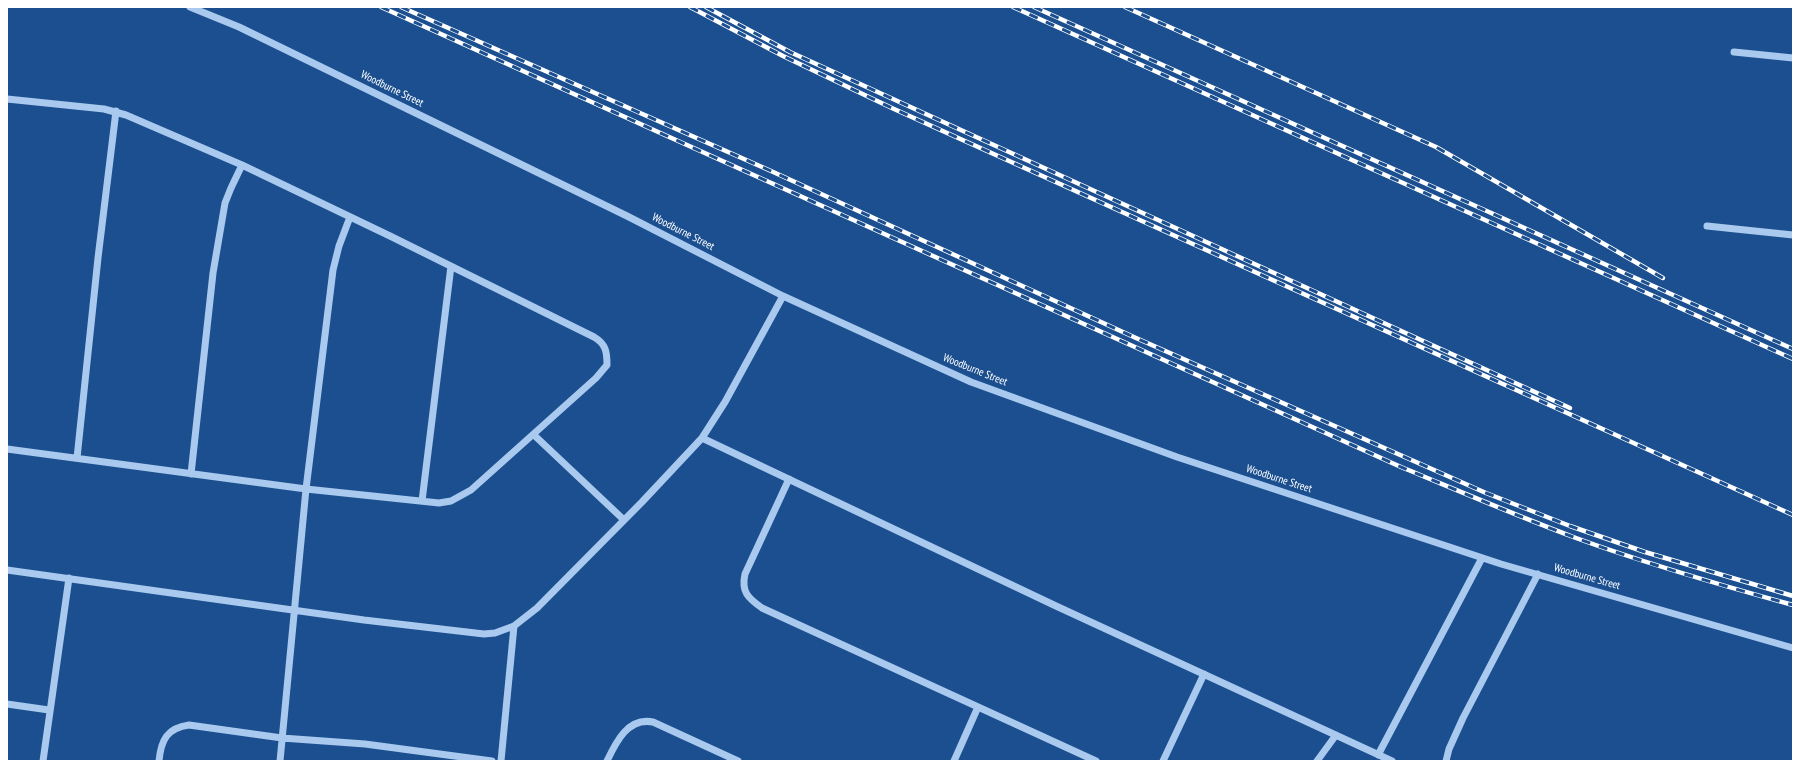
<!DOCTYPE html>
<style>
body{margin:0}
#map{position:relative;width:1800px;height:768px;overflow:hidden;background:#1b4f8f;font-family:"PT Sans Narrow",sans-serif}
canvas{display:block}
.frame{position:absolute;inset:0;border:8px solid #fff;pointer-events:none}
</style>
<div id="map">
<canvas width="1800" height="768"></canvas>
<div class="frame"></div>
</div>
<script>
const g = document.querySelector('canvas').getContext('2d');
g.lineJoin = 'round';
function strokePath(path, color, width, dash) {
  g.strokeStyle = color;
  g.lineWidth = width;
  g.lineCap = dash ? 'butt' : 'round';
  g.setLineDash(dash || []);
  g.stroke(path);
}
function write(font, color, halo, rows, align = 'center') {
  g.font = font + ' "PT Sans Narrow",sans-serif';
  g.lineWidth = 3;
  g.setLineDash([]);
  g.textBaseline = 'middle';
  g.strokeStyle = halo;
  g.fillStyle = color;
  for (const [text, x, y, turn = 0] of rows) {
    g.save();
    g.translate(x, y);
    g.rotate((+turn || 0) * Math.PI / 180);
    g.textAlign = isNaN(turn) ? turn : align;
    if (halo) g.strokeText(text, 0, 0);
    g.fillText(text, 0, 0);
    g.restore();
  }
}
strokePath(new Path2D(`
 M190 7 239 27 627 216 783 296 971 382 1177 457 1501 564 1793 648
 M1734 52 1793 58
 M7 99 104 109 126 115 242 165 390 236 594 337C606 344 607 352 607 365L596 378 471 490 451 501 439 503 306 489 7 449
 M1707 226 1793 235
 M534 435 624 520
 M702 438 1056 606 1392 761
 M77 458 98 258 116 111
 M191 474 213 273 225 203 231 188 242 165
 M789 479 745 574C741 592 748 598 762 608L1096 761
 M422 501 451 266
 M7 570 364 620 484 634 495 633 514 626 537 608 642 502 702 438 725 402 783 296
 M7 704 49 710
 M1378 755 1482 558
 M43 761 69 578
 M159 761C161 740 167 728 189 725L282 738 365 744 492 761
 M280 761 306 489 333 270 339 246 350 217
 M501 761 514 626
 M607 761C616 742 628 717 653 722L738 761
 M954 761 978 707
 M1163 761 1204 674
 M1317 761 1336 735
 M1446 761 1449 749 1463 718 1538 574`), '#a9c9ee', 7);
const rail = new Path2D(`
 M381 7 1401 467C1459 491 1517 516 1576 538 1647 564 1720 585 1793 605
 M401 7 771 171 1136 338 1486 493 1570 526 1645 552 1793 596
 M690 7 783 56 894 109 1793 515
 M706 7 790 52 1570 408
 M1013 7 1793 359
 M1034 7 1793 349
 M1125 7 1436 147 1663 278`);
strokePath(rail, '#fff', 4.5);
strokePath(rail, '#1b4f8f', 3, [9]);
write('11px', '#fff', '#1b4f8f', [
 ["Woodburne Street",392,89,26],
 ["Woodburne Street",683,232,27],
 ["Woodburne Street",975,370,22],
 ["Woodburne Street",1279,479,18],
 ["Woodburne Street",1587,577,16]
]);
</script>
